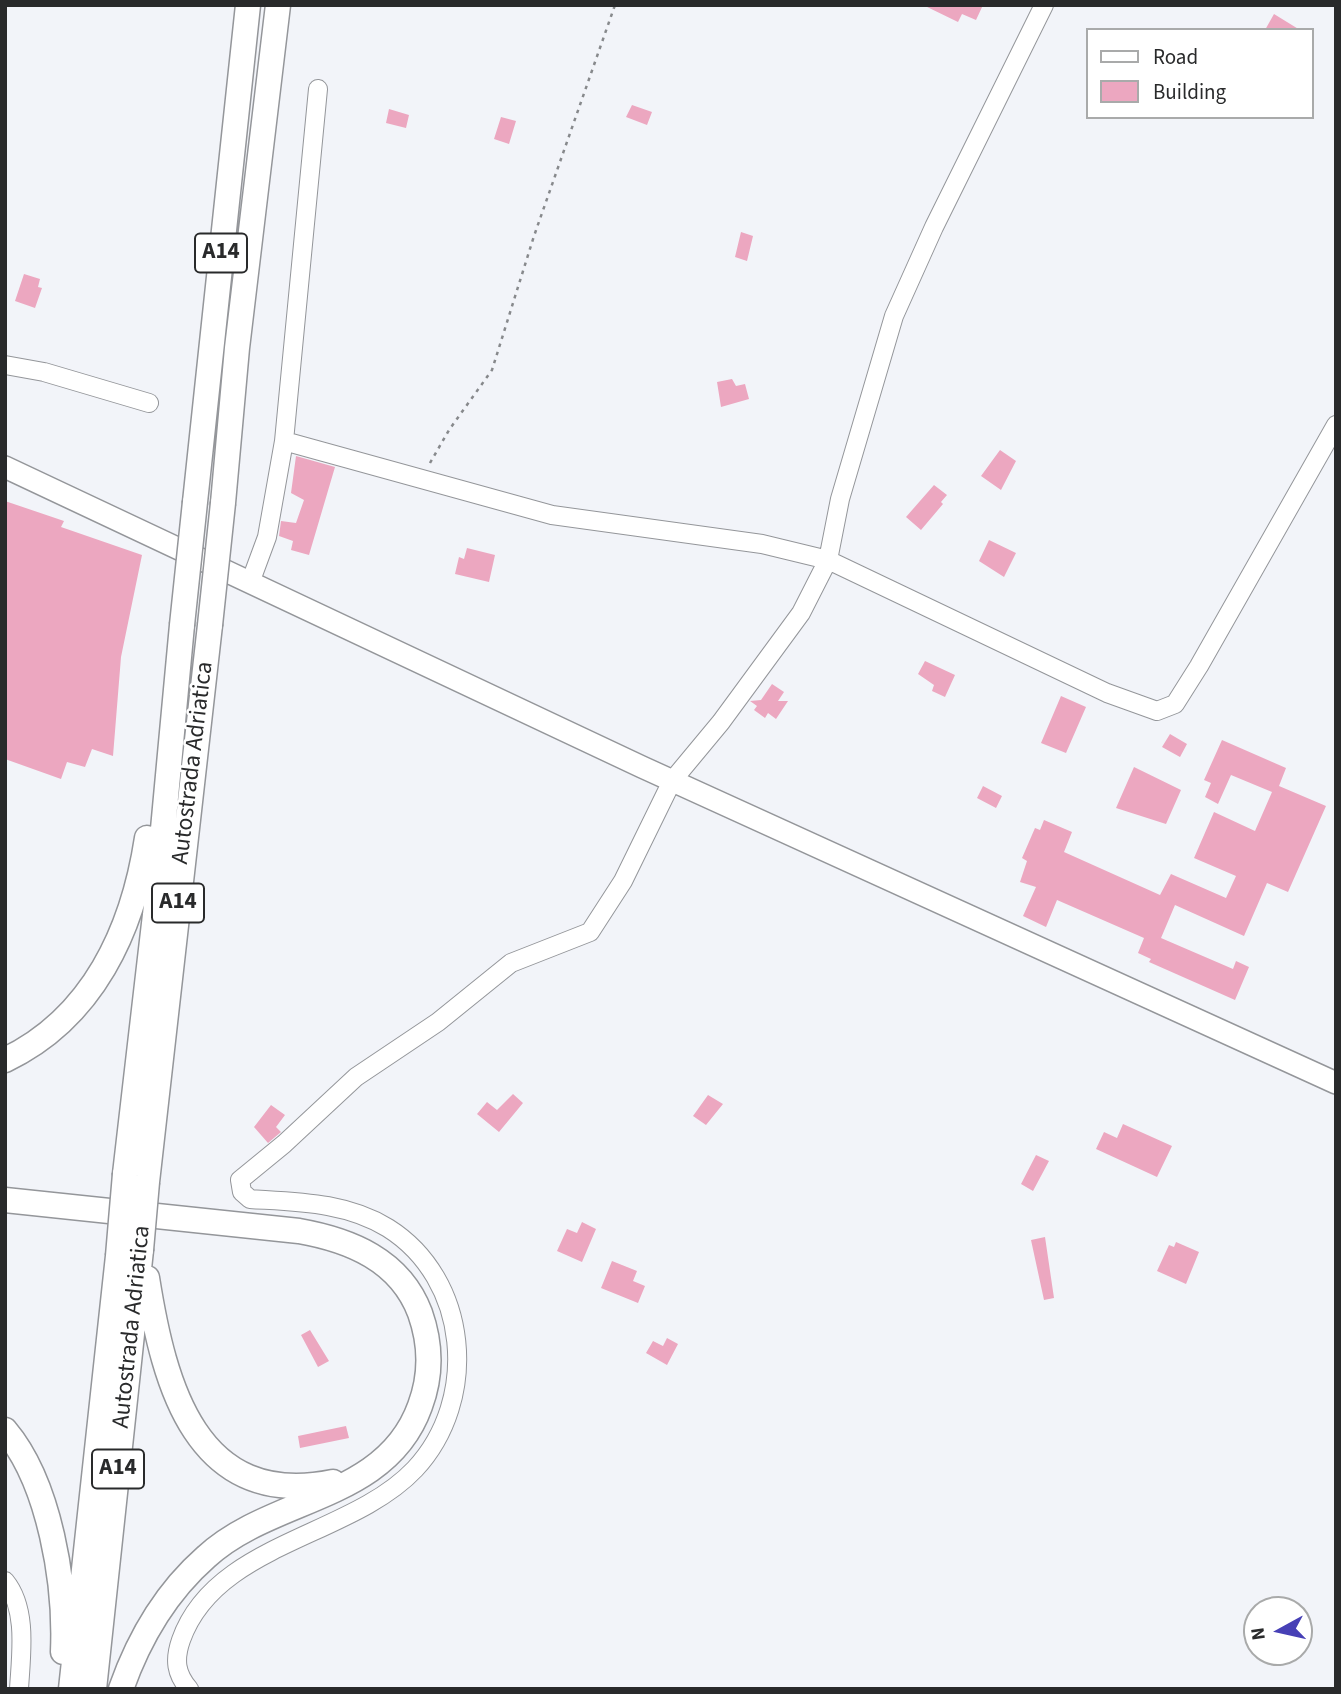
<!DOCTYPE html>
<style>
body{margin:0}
#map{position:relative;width:1341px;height:1694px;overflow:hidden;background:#f2f4f9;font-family:"Source Sans 3",sans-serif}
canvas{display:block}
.frame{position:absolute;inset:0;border:7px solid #292a2b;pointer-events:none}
.legend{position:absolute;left:1086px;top:28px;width:228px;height:91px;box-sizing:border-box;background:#fff;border:2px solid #a9aaaa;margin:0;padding:9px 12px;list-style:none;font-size:21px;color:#292a2b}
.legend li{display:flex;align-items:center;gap:14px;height:35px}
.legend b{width:35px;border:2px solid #a9aaaa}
.north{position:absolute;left:1243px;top:1596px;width:70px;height:70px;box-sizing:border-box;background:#fff;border:2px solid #a9aaaa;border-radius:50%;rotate:262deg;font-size:19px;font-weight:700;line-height:28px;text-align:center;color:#292a2b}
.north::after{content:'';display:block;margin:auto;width:24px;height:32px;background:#4740b6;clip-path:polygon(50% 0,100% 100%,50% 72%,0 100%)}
</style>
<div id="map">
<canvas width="1341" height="1694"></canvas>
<div class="frame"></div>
<ul class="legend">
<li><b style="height:9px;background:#fff"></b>Road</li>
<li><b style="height:19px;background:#eca7c0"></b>Building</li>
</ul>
<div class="north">N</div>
</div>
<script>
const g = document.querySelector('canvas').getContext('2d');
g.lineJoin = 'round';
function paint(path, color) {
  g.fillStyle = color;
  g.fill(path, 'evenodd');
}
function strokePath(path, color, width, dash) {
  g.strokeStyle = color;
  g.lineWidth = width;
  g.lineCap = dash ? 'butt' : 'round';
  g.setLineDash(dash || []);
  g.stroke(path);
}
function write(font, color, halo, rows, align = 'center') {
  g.font = font + ' "Source Sans 3",sans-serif';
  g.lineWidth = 5;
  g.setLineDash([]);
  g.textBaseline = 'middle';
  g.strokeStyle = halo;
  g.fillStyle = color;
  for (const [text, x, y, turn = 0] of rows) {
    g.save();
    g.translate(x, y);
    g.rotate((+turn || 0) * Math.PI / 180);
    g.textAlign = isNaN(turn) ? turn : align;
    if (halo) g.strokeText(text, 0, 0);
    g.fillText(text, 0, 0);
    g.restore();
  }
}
paint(new Path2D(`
 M923 5H983L976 20 962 14 958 22Z
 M1274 14 1300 30H1265Z
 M632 105 652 112 647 125 626 117Z
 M389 109 409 115 406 128 386 123Z
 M501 117 516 121 509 144 494 139Z
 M741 232 753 236 747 261 735 257Z
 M24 274 40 279 38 287 42 288 35 308 15 301Z
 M732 379 736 386 745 384 749 399 721 407 717 382Z
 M1000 450 1016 461 1001 490 981 476Z
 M296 456 335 467 309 555 291 550 293 541 279 536 281 521 296 523 304 500 291 493Z
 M934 485 947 495 941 502 943 504 921 530 906 517Z
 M5 501 64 521 61 527 142 555 121 657 113 756 92 749 85 767 67 762 61 779 5 759Z
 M989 540 1016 553 1004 577 979 561Z
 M467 548 495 555 489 582 455 574 459 557 464 559Z
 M925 661 955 675 945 697 932 691 934 685 918 674Z
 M772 684 784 692 778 701H788L776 719 768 713 765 718 754 710 757 706 750 701 761 700Z
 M1061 696 1086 707 1066 753 1041 743Z
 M1170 734 1187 744 1180 757 1162 747Z
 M1222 740 1286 768 1279 786 1326 806 1288 892 1267 883 1244 936 1175 905 1161 938 1233 969 1236 961 1249 967 1235 1000 1149 962 1151 959 1138 953 1144 938 1057 900 1046 927 1023 916 1036 887 1020 882 1027 861 1022 858 1035 828 1040 830 1044 820 1072 832 1064 852 1160 895 1171 874 1226 898 1236 876 1194 858 1214 812 1255 831 1272 792 1231 775 1218 804 1205 797 1211 783 1204 780Z
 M1134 767 1181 790 1166 824 1116 808Z
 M983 786 1002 796 996 808 977 798Z
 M513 1094 523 1103 499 1132 477 1114 487 1102 497 1110Z
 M708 1095 723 1104 706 1125 693 1116Z
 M271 1105 285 1115 276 1127 281 1132 268 1143 254 1127Z
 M1123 1124 1172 1146 1157 1177 1096 1149 1104 1132 1117 1138Z
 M1036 1155 1049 1161 1033 1191 1021 1184Z
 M582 1222 596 1229 582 1262 557 1251 567 1229 577 1233Z
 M1045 1237 1054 1298 1044 1300 1031 1240Z
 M1176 1242 1199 1252 1186 1284 1157 1271 1169 1245 1174 1247Z
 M612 1261 637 1271 633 1281 645 1286 638 1303 601 1288Z
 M310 1330 329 1361 318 1367 301 1335Z
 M667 1338 678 1344 667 1365 646 1353 653 1341 663 1346Z
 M346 1426 349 1438 300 1448 298 1436Z`), '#eca7c0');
const minor = new Path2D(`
 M1044 5 934 227 894 316 840 499 828 560 1107 693 1157 711 1175 704 1199 666 1336 425
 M5 365 44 372 149 403
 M250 583 267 537 284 441
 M5 1581C28 1609 21 1655 19 1689
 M189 1689C176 1674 174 1660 181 1640 215 1543 351 1537 415 1469 480 1399 469 1279 388 1228 346 1202 297 1202 250 1199L242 1192 240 1180 284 1144 356 1077 438 1022 511 963 590 932 623 881 672 781 721 722 801 613 828 560 762 544 552 515 284 441 318 89`);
const major = new Path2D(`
 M5 467 642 767 1336 1083`);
const highway = new Path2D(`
 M195 502 248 5
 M223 503 237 348 278 5
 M5 1060C93 1018 133 930 147 838
 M125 1174 155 915 182 625
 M147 1182 210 625
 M5 1200 299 1231C350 1240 400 1260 420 1313 431 1344 432 1374 420 1406 386 1501 272 1496 206 1557 165 1593 139 1638 121 1689
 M147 1278C164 1385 196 1510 333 1482
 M5 1430C50 1483 66 1584 63 1652
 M71 1689 118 1256
 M94 1689 141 1250`);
strokePath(minor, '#94969a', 20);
strokePath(major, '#94969a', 24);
strokePath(highway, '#94969a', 27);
strokePath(new Path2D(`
 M430 463 449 430 492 370 534 236 615 5`), '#87898c', 2.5, [3.5, 5]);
strokePath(minor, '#fff', 18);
strokePath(major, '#fff', 21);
strokePath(highway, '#fff', 24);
const highwayBridge = new Path2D(`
 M182 625 195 502
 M210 625 223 503
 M141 1250 147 1182
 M118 1256 125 1174`);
strokePath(highwayBridge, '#94969a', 27, []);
strokePath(highwayBridge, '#fff', 24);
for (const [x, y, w] of [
 [221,253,52],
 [178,903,52],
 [118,1469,52]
]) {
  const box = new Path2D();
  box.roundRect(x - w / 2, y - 19.5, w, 39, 5);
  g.fillStyle = '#fff';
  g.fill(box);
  strokePath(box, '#292a2b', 2);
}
write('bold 23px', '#292a2b', null, [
 ["A14",221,253],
 ["A14",178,903],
 ["A14",118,1469]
]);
write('24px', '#292a2b', '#fff', [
 ["Autostrada Adriatica",194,763,-83],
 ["Autostrada Adriatica",133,1327,-84]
]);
</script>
